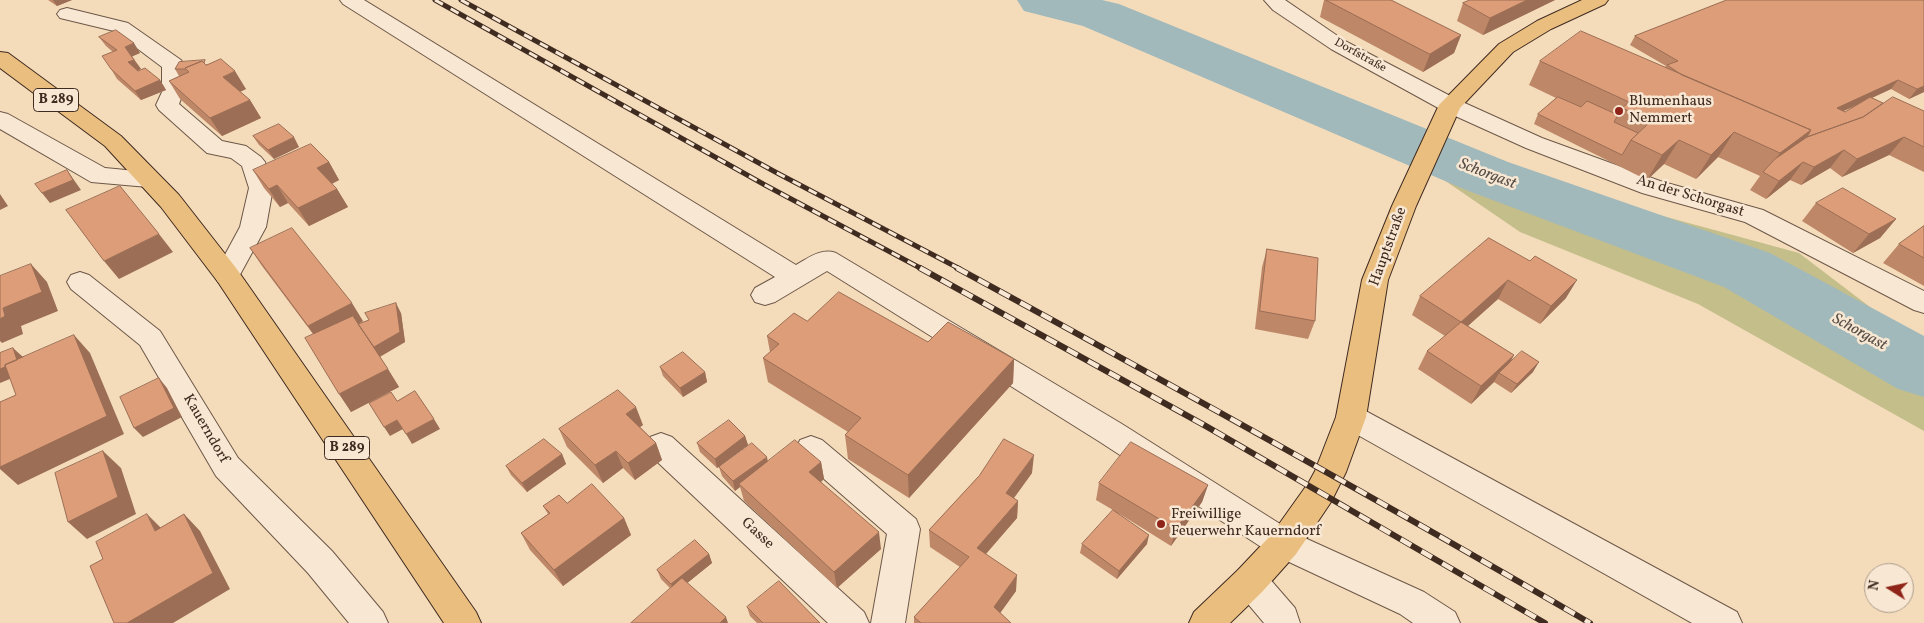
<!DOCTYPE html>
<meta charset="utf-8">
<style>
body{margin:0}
#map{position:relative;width:1924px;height:623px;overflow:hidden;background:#f4dcbb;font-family:Vollkorn,serif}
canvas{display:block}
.north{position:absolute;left:1864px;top:563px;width:50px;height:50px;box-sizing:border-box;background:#f8e8d3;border:1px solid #ae9c8c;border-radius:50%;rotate:280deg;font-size:14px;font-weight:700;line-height:20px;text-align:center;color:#402b21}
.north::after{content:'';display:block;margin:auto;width:18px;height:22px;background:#8f2418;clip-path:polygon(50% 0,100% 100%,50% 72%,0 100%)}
</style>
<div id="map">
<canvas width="1924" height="623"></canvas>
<div class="north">N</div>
</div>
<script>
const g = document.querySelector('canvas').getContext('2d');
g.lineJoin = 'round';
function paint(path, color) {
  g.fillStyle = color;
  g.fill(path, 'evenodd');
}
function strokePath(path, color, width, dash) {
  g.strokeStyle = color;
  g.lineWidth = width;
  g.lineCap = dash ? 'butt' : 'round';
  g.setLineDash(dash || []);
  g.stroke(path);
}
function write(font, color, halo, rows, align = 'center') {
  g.font = font + ' Vollkorn,serif';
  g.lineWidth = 5;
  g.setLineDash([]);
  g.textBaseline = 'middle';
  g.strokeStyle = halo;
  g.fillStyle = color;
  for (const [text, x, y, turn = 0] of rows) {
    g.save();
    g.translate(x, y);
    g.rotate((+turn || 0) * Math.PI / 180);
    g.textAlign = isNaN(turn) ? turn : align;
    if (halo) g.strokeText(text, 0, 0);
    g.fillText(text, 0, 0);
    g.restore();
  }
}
paint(new Path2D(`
 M1441 141 1490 169 1799 253 1924 348V431L1698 304 1520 232 1425 167Z`), '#c4be8b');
paint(new Path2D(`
 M1017 0H1102L1119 4 1508 162 1770 253 1924 336V397L1898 389 1724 287 1466 190 1083 26 1024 11Z`), '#a1b9bb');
const minor = new Path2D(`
 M340 0H364L796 265C810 257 821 248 836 253L1122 424 1296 534 1424 592 1455 612 1460 623H1413L1400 614 1272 554 1100 442 827 271 775 302 765 305 755 302 751 295 755 288 775 277 343 4Z
 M1264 0H1285L1345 41 1458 100 1542 138 1660 181 1763 210 1924 291V313L1914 310 1745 222 1642 193 1526 148 1442 110 1331 49 1273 10Z
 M67 8 128 23 181 60C189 72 184 92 179 104L222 141 246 146 261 157 265 162 273 188 266 227 236 282 227 284 218 282 214 275 240 227 249 188 242 166 231 158 207 153 159 110 156 105 162 92V67L114 31 60 18 57 14 60 10Z
 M0 112 8 114 105 168 157 173 160 179 157 185 148 187 91 182 0 129Z
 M80 272 89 275 160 331 238 458 332 551 383 612 388 623H349L308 573 216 476 140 345 71 289 67 282 71 275Z
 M1351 405 1362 409 1737 612 1742 623H1692L1340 425 1336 417 1340 409Z
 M661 433 672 437 864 612 869 623H828L650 455 646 446 650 437Z
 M811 436 822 440 916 519 920 529 905 623H871L887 534 800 458 796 449 800 440Z
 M1250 566 1262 570 1295 608 1300 623H1264L1238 592 1233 581 1238 570Z`);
const major = new Path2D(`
 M1582 0H1608L1605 4 1551 29 1513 52 1460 108 1416 206 1388 280 1366 417 1346 472 1331 502 1296 554 1262 592 1230 623H1189L1194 612 1238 570 1272 534 1309 482 1315 471 1336 417 1362 280 1392 206 1439 105 1499 44 1537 21Z
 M0 52 8 53 121 136 179 195 236 268 476 612 481 623H444L218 282 161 207 105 146 0 68Z`);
strokePath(minor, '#6d5748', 2);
strokePath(major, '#402b21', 2);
paint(minor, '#f8e8d3');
paint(major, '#eabe7e');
const railFar1 = new Path2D(`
 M435 0 765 185 922 269
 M461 0 779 174 960 269`);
const rail = new Path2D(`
 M920 268 1204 425 1545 623
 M957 268C1170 384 1381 501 1590 623`);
strokePath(railFar1, '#402b21', 5);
strokePath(rail, '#402b21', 6);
strokePath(railFar1, '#f8e8d3', 3, [9]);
strokePath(rail, '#f8e8d3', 4.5, [12]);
paint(new Path2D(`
 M48 0H72L57 6Z
 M1324 0H1391L1461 35 1454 53 1423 72 1320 17Z
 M1470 0H1555L1483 35 1457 21 1463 3Z
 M1727 0 1924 92 1909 99 1891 89 1872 98 1883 103 1924 111V172L1889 155 1842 177 1830 168 1801 185 1790 180 1766 199 1750 190 1760 176 1718 157 1696 179 1664 164 1647 180 1534 124 1538 114 1556 98 1529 85 1540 61 1665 67 1666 66 1630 45 1635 36ZM1858 105 1845 112 1844 111Z
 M99 37 140 53 132 56 141 69 138 70 160 80 166 90 141 100 117 79 111 69 113 52 106 46Z
 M208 64 246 89 240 92 250 100 261 118 222 136 180 99 169 81 179 76 175 69Z
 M253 136 299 147 274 159 259 145Z
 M329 162 339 180 332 184 337 189 348 207 309 226 288 203 280 207 264 188 253 170Z
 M1816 203 1896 219 1880 238 1853 253 1802 221Z
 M1924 226V286L1883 263 1899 244Z
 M1489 238 1566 298 1540 324 1498 299 1468 326 1514 355 1510 363 1533 372 1511 393 1494 382 1471 404 1418 369 1427 351 1445 336 1412 315 1420 296Z
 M250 248 363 321 359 323 401 313 405 342 380 357 399 387 351 412 313 334 262 266Z
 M1267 249 1315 321 1308 339 1255 329 1262 267Z
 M807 321 1014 359 1013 383 909 498 848 459 845 435 848 432 768 382 763 358 770 352 767 336Z
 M660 367 705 372 707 382 683 397 663 376Z
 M643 425 640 427 656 443 662 460 635 480 623 468 603 483 567 447 559 429Z
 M745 436 748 445 721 465 768 462H821L824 479 821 482 881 549 837 588 744 501 740 487 735 491 722 476 719 467 717 468 700 452 697 443Z
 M562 454 566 464 527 492 511 475 506 466Z
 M1032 473 1014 498 1018 501 1017 518 986 554 1016 591 1000 613 1011 623H914V617L960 567 930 547 929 530 979 476Z
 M1099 483 1208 485 1202 502 1171 546 1118 513 1147 544 1117 579 1080 553 1082 544 1113 510 1096 500Z
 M567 503 624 518 631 535 563 586 530 550 521 533 548 514 543 506Z
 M709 554 712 563 687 583 670 588 661 579 657 570Z
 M747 607 820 623H757L750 616Z`), '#be8768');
paint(new Path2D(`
 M53 0H72L57 6Z
 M1527 0H1555L1483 35 1490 18Z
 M1461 35 1454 53 1423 72 1430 54Z
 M134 43 140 53 131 57 125 47Z
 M134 60 141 69 134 72 128 62Z
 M235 71 246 89 233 95 223 77Z
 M160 80 166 90 141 100 135 91Z
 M1898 80 1891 89 1830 117 1837 108Z
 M1924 86V92L1909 99 1917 89Z
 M250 100 261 118 222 136 210 118Z
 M1811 130 1801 145 1765 173 1780 153Z
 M1734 132 1718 157 1696 179 1711 155Z
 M294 137 299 147 274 159 268 150Z
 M1904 137 1889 155 1842 177 1857 159Z
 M1679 140 1664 164 1647 180 1662 155Z
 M1844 150 1830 168 1801 185 1814 167Z
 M329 162 339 180 327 186 317 168Z
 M1803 162 1790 180 1766 199 1779 181Z
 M67 170 81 190 50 203 42 193Z
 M277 185 288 203 280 207 269 189Z
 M337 189 348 207 309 226 298 208Z
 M0 194 8 206 0 210Z
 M1896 219 1880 238 1853 253 1869 234Z
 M159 234 173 252 119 279 104 261Z
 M31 264 47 282 58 311 21 326 23 334 2 343 0 341V319L3 308Z
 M1508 280 1498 299 1452 340 1461 322Z
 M1577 280 1566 298 1540 324 1551 306Z
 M352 303 363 321 320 344 308 326Z
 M396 303 401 313 405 342 379 357 374 347Z
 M74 335 90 353 124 434 18 485 0 469V467Z
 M13 348 23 357 27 372 0 383V369Z
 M1514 355 1504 373H1499L1494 382 1471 404 1481 386Z
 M1014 359 1013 383 909 498 908 475Z
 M1539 362 1533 372 1511 393 1517 384Z
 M388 369 399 387 351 412 339 394Z
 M705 372 707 382 683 397 680 388Z
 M159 378 167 388 182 417 143 437 134 428Z
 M636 407 643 425 633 432 626 414Z
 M434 419 440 429 412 444 406 434Z
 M397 420 403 429 390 436 384 427Z
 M745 436 748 445 717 468 715 459Z
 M656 443 662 460 635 480 628 463Z
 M103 451 121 468 136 514 87 539 68 522Z
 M616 451 623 468 603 483 595 465Z
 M562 454 566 464 527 492 522 483Z
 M1034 455 1032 473 1005 510 1006 493Z
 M767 457 769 467 739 484 740 487 735 491 733 481Z
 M821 462 824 479 812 489 809 472Z
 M1208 485 1202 502 1171 546 1176 529Z
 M1018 501 1017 518 977 564V548Z
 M147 514 164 531H155Z
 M184 514 200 531 230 589 173 623H127Z
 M624 518 631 535 563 586 554 570Z
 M879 532 881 549 837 588 834 572Z
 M1149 535 1147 544 1117 579 1119 571Z
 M709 554 712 563 675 593 671 584Z
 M1017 575 1016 591 993 623 994 607Z
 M726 617 728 623H720Z`), '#9b6e55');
const building = new Path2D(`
 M1326 0H1391L1461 35 1430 54Z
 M1470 0H1527L1490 18 1463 3Z
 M1727 0H1924V86L1917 89 1898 80 1837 108 1845 112 1870 97 1883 103 1863 117 1807 137 1811 130 1682 75 1667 65 1678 61 1635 36Z
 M116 30 134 43 125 47 134 60 128 62 138 71 145 68 160 80 135 91 111 69 102 56 117 50 99 37Z
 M1581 31 1811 130 1780 153 1734 132 1711 155 1679 140 1662 155 1631 140 1651 121 1622 108 1629 102 1540 61Z
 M221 59 235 71 223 77 250 100 210 118 169 81 189 72 185 68 202 61 206 65Z
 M205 60 204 63 202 61 185 68 186 69H175L179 62Z
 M1558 97 1581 107 1587 101 1618 115 1614 122 1638 133 1631 140 1622 155 1538 114Z
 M1893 97 1924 111V147L1904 137 1857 159 1844 150 1814 167 1803 162 1779 181 1763 172 1775 159 1807 137 1863 117Z
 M279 124 294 137 268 150 253 136Z
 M311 144 329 162 317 168 337 189 298 208 277 185 269 189 253 170Z
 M67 170 73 180 42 193 35 184Z
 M120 186 159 234 104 261 66 210Z
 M1843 188 1896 219 1869 234 1816 203Z
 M1924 226V258L1899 244Z
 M292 228 352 303 308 326 250 248Z
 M1489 238 1530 261 1535 256 1577 280 1551 306 1508 280 1461 322 1514 355 1481 386 1427 351 1461 322 1420 296Z
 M1267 249 1318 258 1315 321 1260 311Z
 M31 264 42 292 3 308 5 316 0 319V276Z
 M839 292 928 342 948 322 1014 359 908 475 845 435 861 418 763 358 779 344 767 336 794 313 807 321Z
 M396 303 400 332 374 347 358 324 369 320 365 313Z
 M353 316 388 369 339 394 305 338Z
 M74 335 107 416 0 467V402L16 395 5 365Z
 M13 348 17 360 5 365V367L0 369V353Z
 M1522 351 1539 362 1517 384 1499 373Z
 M683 352 705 372 680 388 660 367Z
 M159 378 174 408 134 428 120 397Z
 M618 390 636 407 626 414 656 443 628 463 616 451 595 465 559 429Z
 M415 391 434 419 406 434 397 420 384 427 369 403 391 392 397 401Z
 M729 420 745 436 715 459 697 443Z
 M544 439 562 454 522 483 506 466Z
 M1004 439 1034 455 1006 493 1018 501 977 548 1017 575 994 607 1011 623H921L914 617 969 557 929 530 979 476Z
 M795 440 821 462 809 472 879 532 834 572 739 484Z
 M1131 442 1208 485 1176 529 1099 483Z
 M752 443 767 457 733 481 719 467Z
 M103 451 118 497 68 522 55 473Z
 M592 484 624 518 554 570 521 533 550 513 543 506 559 495 567 503Z
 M1113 510 1149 535 1119 571 1082 544Z
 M147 514 155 531 184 514 213 573 127 623H114L90 566 103 559 96 542Z
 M695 540 709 554 671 584 657 570Z
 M682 578 726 617 720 623H631Z
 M779 581 820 623H763L747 607Z`);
paint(building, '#dd9d79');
strokePath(building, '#9b6e55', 1);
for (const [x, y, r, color] of [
 [1619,111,5,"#8f2418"],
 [1161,524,5,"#8f2418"]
]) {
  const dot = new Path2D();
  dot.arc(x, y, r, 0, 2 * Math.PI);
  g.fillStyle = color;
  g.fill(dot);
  strokePath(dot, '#f8e8d3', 2);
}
write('12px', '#402b21', '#f8e8d3', [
 ["Dorfstraße",1360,56,29]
]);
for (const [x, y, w] of [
 [56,100,45],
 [347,448,45]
]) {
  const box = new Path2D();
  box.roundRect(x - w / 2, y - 11.5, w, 23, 4);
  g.fillStyle = '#f8e8d3';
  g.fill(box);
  strokePath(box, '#402b21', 1);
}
write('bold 14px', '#402b21', null, [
 ["B 289",56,100],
 ["B 289",347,448]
]);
write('15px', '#402b21', '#f8e8d3', [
 ["Blumenhaus",1629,102],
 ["Nemmert",1629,119],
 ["Freiwillige",1171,515],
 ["Feuerwehr Kauerndorf",1171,532]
], 'left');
write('15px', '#402b21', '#f8e8d3', [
 ["An der Schorgast",1690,197,17],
 ["Hauptstraße",1389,247,-70],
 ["Kauerndorf",205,429,60],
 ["Gasse",757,534,43]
]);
write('italic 16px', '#584e48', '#f8e8d3', [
 ["Schorgast",1487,175,21],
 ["Schorgast",1859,333,29]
]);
</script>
